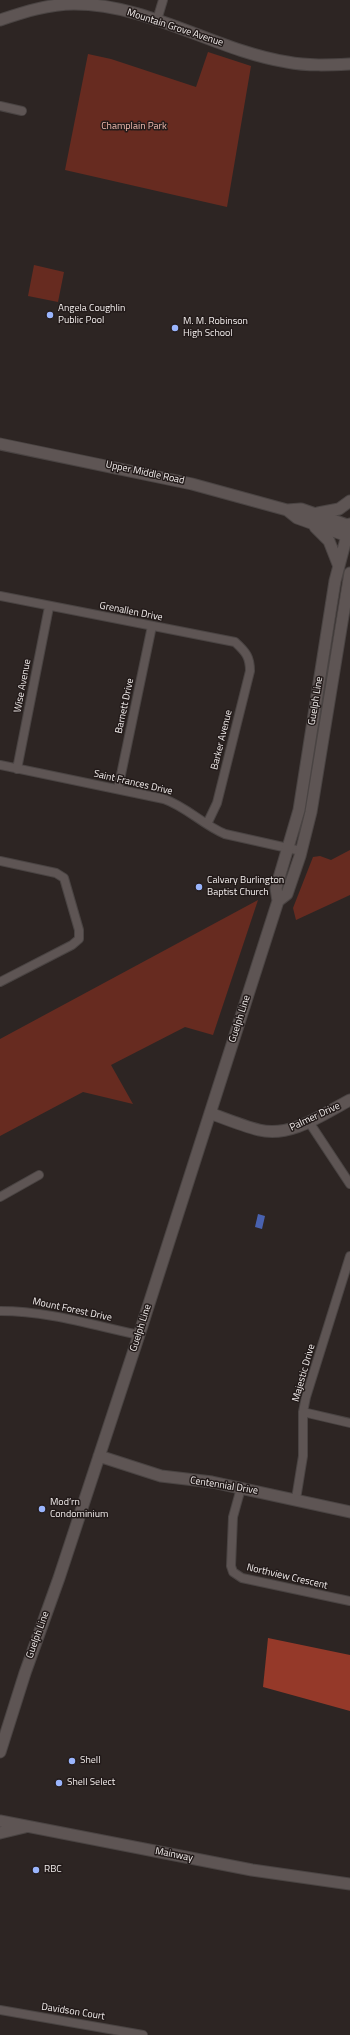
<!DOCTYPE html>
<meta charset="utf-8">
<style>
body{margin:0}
canvas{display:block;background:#2d2523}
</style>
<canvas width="350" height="2035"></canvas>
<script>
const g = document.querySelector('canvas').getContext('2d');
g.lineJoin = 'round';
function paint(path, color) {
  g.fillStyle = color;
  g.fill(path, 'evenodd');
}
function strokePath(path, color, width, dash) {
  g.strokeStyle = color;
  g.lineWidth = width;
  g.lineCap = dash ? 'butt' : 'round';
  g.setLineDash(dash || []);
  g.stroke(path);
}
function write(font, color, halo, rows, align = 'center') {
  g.font = font + ' "Titillium Web",sans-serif';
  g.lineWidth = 3;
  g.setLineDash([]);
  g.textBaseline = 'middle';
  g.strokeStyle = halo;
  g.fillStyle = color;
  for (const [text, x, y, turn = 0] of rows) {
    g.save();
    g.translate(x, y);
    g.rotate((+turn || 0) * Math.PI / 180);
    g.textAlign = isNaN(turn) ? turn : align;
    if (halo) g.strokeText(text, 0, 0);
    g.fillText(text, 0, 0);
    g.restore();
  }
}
paint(new Path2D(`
 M208 52 251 66 227 207 65 170 88 54 111 59 196 87Z
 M34 265 64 272 58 302 28 296Z
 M350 850V895L296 920 293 908 313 857 320 856 331 860Z
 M258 900 213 1035 185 1027 111 1065 133 1104 83 1092 0 1136V1039Z`), '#672b20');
paint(new Path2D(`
 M268 1638 350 1655V1711L263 1687Z`), '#953929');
paint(new Path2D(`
 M258 1214 265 1216 262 1229 255 1227Z`), '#4962b0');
const street = new Path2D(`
 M157 20 163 0
 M0 106 22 111
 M0 596 235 642C246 652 250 657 250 671L217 803 207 824
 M0 765 164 799C187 807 203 825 225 834L301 851
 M17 769 49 607
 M118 789 152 626
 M0 861 56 873 64 878 79 930V939L72 945 0 982
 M309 1122 350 1184
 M0 1197 39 1175
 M0 1311C48 1311 92 1325 139 1335
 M303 1412 350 1423
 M241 1488 233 1517 231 1566 233 1572 242 1578 350 1601
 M296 1499 303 1456V1412L306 1397 350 1256
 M0 2010 143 2035`);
const secondary = new Path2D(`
 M0 20C24 12 49 4 74 4 149 4 214 50 287 62 308 66 329 65 350 64
 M0 444 192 484 287 510 301 509 350 526
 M287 510 297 518 350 537
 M318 513 339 509 350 501
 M315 527 329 541 338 564
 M278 901 287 894 300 856 311 812 350 573
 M210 1113C226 1119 243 1126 259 1130 291 1138 323 1114 350 1100
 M99 1456 161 1476 212 1482 350 1512
 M0 1752 25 1673 59 1578 139 1335 278 901 276 888 299 810 335 581 350 524
 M0 1821 252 1870 350 1884
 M0 1833 25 1827`);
strokePath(street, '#4a4443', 10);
strokePath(secondary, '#4a4443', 13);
strokePath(street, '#5e5554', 8);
strokePath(secondary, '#5e5554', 11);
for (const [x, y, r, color] of [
 [50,315,4,"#9ab5fd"],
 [175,328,4,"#9ab5fd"],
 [199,887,4,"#9ab5fd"],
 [42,1509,4,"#9ab5fd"],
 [72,1761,4,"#9ab5fd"],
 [59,1783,4,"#9ab5fd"],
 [36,1870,4,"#9ab5fd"]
]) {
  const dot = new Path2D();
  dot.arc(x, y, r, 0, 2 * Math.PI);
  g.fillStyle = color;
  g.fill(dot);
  strokePath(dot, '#231b1a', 1.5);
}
write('10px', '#f3eeed', '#231b1a', [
 ["Mountain Grove Avenue",175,28,18],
 ["Upper Middle Road",145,473,12],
 ["Grenallen Drive",131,612,11],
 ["Wise Avenue",23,686,-79],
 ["Guelph Line",316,701,-81],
 ["Barnett Drive",125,706,-78],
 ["Barker Avenue",222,740,-76],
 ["Saint Frances Drive",133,783,13],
 ["Guelph Line",240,1019,-72],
 ["Palmer Drive",315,1117,-25],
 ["Mount Forest Drive",72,1310,12],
 ["Guelph Line",141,1328,-72],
 ["Majestic Drive",304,1373,-74],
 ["Centennial Drive",224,1486,9],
 ["Northview Crescent",287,1577,13],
 ["Guelph Line",38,1635,-70],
 ["Mainway",174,1855,11],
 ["Davidson Court",73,2012,9]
]);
write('10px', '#f0bcb1', '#231b1a', [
 ["Champlain Park",134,127]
]);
write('10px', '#f3eeed', '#231b1a', [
 ["Angela Coughlin",58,309],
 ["Public Pool",58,321],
 ["M. M. Robinson",183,322],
 ["High School",183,334],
 ["Calvary Burlington",207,881],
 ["Baptist Church",207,893],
 ["Mod’rn",50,1503],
 ["Condominium",50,1515],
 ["Shell",80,1761],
 ["Shell Select",67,1783],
 ["RBC",44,1870]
], 'left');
</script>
